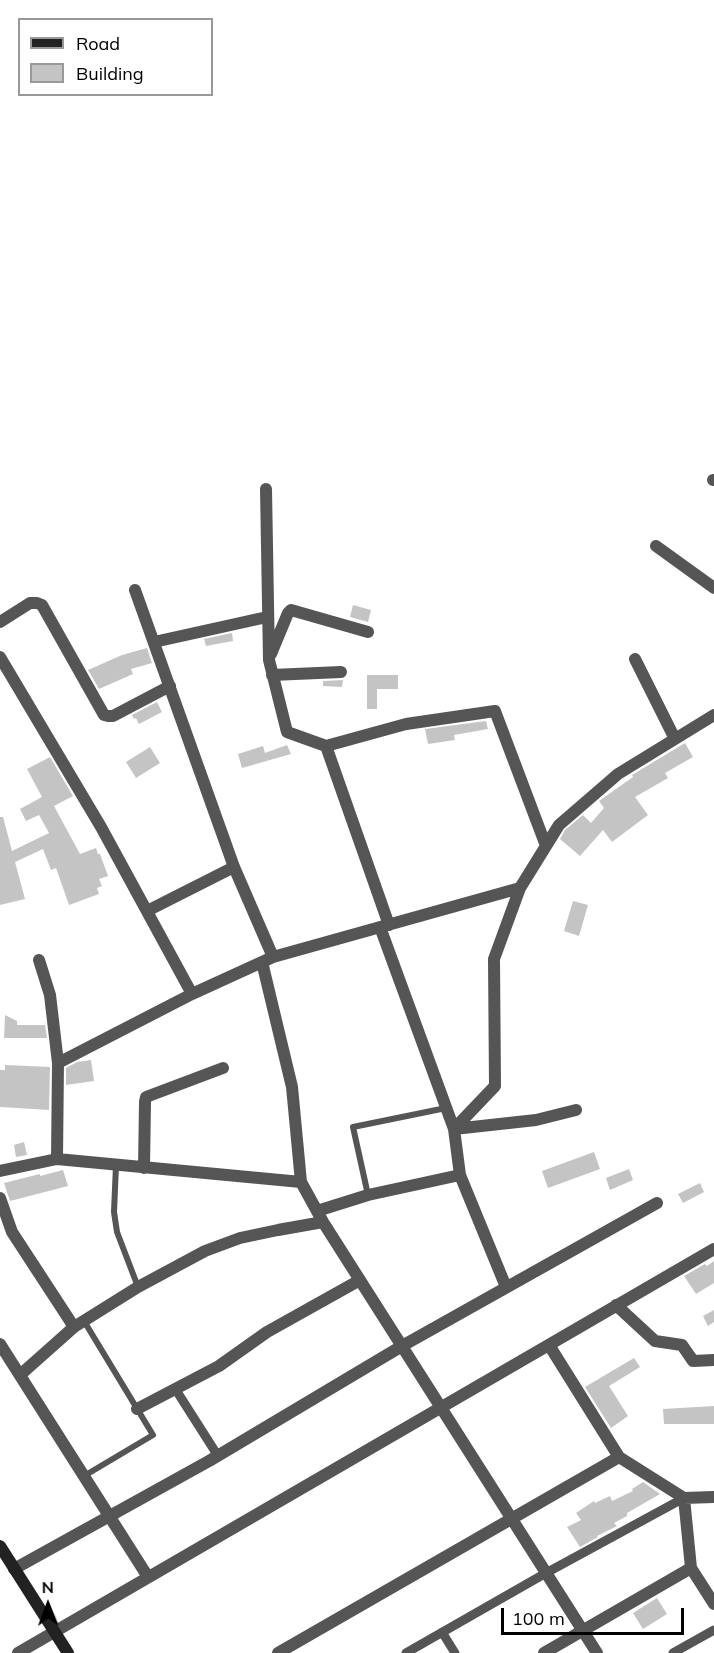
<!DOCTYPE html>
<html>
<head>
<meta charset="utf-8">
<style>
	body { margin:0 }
	#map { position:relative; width:714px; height:1653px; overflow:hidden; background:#fff; font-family:Mulish,sans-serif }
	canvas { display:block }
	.legend { position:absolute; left:18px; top:18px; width:195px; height:78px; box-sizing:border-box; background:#fff; border:2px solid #999; margin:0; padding:8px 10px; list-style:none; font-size:18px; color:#000 }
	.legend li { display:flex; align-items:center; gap:12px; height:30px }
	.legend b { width:30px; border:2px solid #999 }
	.north { position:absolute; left:18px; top:1575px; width:60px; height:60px; -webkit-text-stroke:4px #fff; paint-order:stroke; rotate:359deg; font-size:16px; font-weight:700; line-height:24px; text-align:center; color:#000 }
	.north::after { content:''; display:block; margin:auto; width:21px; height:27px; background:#000; clip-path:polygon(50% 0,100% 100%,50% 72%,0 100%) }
	.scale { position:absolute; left:501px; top:1608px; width:183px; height:27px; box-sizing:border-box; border:3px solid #000; border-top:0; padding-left:8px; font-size:18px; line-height:21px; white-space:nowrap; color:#000; -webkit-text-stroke:4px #fff; paint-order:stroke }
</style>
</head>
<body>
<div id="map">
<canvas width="714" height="1653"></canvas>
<ul class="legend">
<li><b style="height:8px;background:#222"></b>Road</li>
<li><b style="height:16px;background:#c4c4c4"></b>Building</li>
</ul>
<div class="north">N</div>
<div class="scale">100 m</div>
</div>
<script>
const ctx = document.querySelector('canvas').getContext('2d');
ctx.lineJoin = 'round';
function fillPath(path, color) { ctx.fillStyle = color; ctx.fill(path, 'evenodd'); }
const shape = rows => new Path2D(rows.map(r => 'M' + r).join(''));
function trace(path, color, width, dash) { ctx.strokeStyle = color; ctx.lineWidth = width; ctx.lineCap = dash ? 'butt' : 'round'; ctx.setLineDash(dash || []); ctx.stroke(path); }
fillPath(shape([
	[353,605,371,610,368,622,350,617],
	[232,633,233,641,206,646,204,639],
	[147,648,152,663,131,669,133,674,99,689,88,670,122,655],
	[367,675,398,675,398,689,377,689,377,709,367,709],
	[343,680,342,687,323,686,323,681],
	[157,702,162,712,139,724,136,718,134,719,132,715],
	[486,721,488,729,454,735,455,740,428,744,425,729],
	[685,743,693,757,665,773,668,778,635,797,648,815,612,842,603,830,580,856,560,839,565,830,583,815,591,823,604,808,599,801,633,777,632,775],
	[287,745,291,754,242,768,238,754,263,746,265,753],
	[150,747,160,763,136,778,126,762],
	[50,757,73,796,54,806,80,854,96,848,98,854,100,854,108,876,99,879,102,886,97,888,99,894,69,905,56,868,51,870,43,849,15,862,25,899,0,905,0,817,3,817,12,851,49,833,39,815,26,821,20,809,42,797,27,769],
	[573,901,588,905,579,936,564,931],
	[5,1015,17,1021,17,1025,45,1025,47,1038,4,1038],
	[91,1060,94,1081,66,1085,66,1068,77,1062],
	[5,1065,50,1067,49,1110,0,1107,0,1070,5,1070],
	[24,1142,27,1155,16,1157,14,1145],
	[594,1152,600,1169,548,1188,542,1171],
	[629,1169,633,1180,610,1190,606,1178],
	[63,1170,68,1186,10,1201,4,1183,40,1174,40,1176],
	[700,1183,704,1192,683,1203,678,1194],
	[714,1261,714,1283,696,1294,684,1276,705,1264,707,1266],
	[714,1310,714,1322,708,1326,703,1316],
	[634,1358,640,1367,609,1386,628,1416,611,1428,585,1387],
	[714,1406,714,1424,664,1424,663,1409],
	[643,1482,660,1494,627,1513,627,1516,614,1523,617,1526,597,1536,598,1537,580,1547,567,1527,581,1520,576,1513,594,1501,595,1503,610,1496,612,1501,633,1491,632,1489],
	[657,1598,667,1614,643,1629,633,1613]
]), '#c4c4c4');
trace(shape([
	[116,1165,114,1212,117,1232,138,1287],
	[368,1195,353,1127,446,1108],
	[84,1321,153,1435,84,1476]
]), '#555', 6);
trace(shape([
	[176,1390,218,1456],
	[442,1632,455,1653],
	[406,1653,546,1573,684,1498],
	[673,1653,714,1630]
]), '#555', 9);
trace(shape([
	[713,480,714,480],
	[266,489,269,660,287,732,326,746,389,925],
	[656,546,714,588],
	[135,590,234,867,273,957],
	[0,622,30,603,37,603,42,605,104,715,108,716,113,716,170,686],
	[154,642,267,617],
	[271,654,288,613,291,610,368,632],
	[0,657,101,827,192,994],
	[635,659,675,739],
	[272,675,341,672],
	[326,746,406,724,495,711,546,846],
	[147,911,234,867],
	[380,927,454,1129,536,1120,576,1110],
	[39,960,50,995,58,1063,57,1159],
	[262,962,292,1087,301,1182,323,1222,597,1653],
	[58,1063,192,994,273,957,520,888],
	[144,1168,145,1102,146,1097,223,1068],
	[0,1171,57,1159,301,1182],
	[0,1198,12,1232,74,1327],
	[317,1211,368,1195,460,1175],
	[506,1287,460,1175,454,1129,495,1086,494,959,520,888,559,825,618,774,714,715],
	[616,1305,655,1341,682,1345,693,1361,714,1360],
	[0,1344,148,1577],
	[549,1345,619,1457,684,1498,691,1568,714,1604],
	[20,1375,74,1327,138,1287,205,1251,240,1238,278,1230,323,1222],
	[137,1409,219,1366,267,1332,360,1280],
	[684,1498,714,1497],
	[14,1569,209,1461,402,1346,657,1203],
	[18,1653,714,1249],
	[278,1653,619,1457],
	[544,1653,691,1568]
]), '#555', 12);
trace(shape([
	[0,1546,68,1653]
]), '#222', 12);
</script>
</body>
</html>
